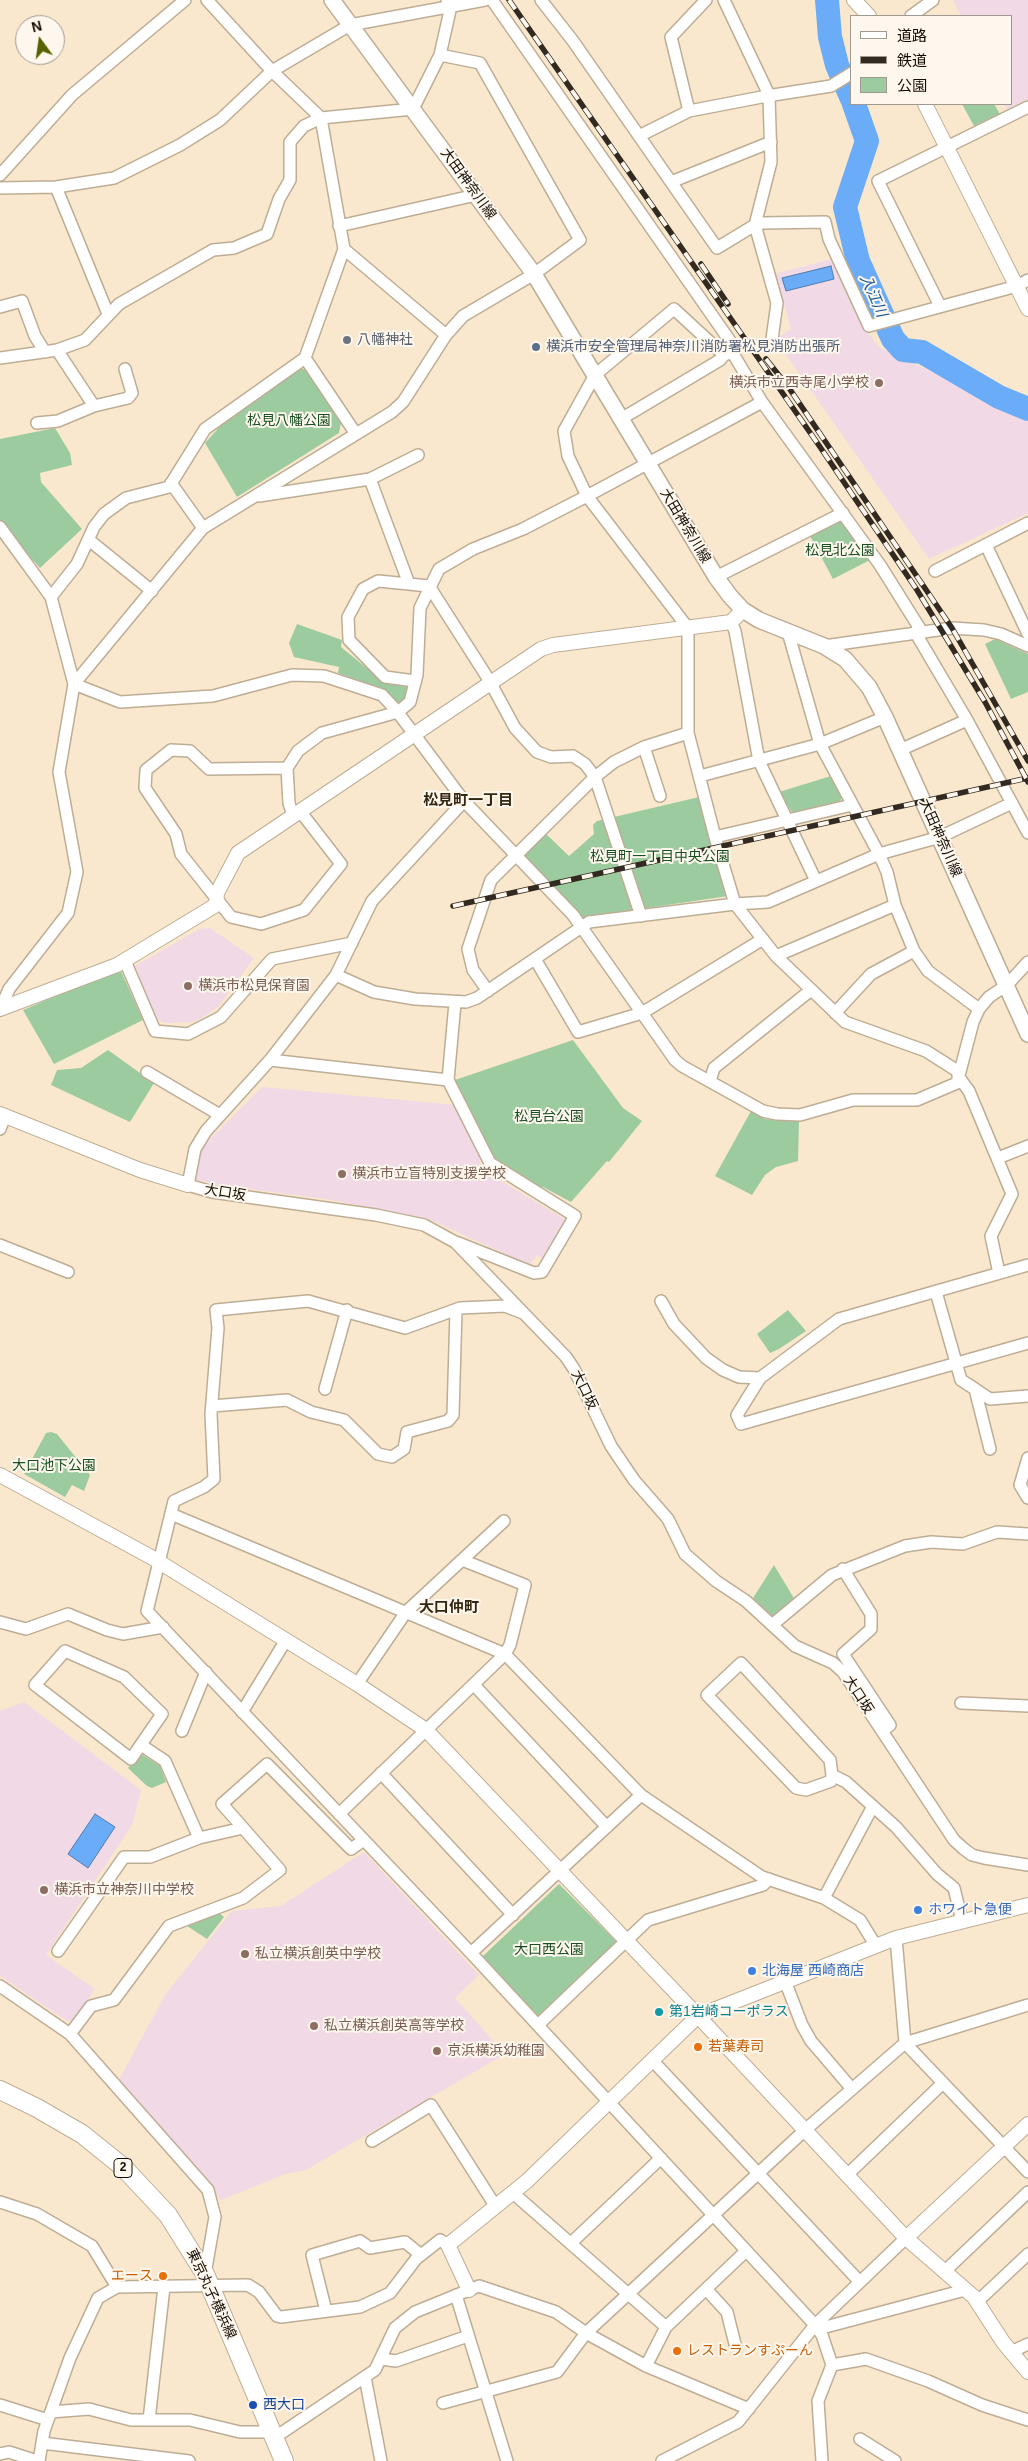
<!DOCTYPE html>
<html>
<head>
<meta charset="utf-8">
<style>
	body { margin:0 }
	#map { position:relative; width:1028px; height:2461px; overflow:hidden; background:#fae8ce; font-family:Arial,"Noto Sans JP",sans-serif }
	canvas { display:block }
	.legend { position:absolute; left:850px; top:15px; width:162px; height:90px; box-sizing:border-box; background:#fef7ed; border:1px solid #a09990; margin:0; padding:6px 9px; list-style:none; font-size:15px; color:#120c05 }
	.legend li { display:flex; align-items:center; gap:10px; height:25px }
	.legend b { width:25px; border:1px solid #a09990 }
	.north { position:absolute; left:15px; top:15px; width:50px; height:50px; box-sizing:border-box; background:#fef7ed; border:1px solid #a09990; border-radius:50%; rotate:346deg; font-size:14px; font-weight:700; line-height:20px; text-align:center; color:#120c05 }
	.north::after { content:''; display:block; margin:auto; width:18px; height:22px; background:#566100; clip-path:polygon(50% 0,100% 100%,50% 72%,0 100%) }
</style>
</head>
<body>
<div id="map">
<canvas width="1028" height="2461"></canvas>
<ul class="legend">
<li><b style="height:6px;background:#fff"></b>道路</li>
<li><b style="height:6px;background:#322a20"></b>鉄道</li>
<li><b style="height:14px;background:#9dcba0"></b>公園</li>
</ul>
<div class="north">N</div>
</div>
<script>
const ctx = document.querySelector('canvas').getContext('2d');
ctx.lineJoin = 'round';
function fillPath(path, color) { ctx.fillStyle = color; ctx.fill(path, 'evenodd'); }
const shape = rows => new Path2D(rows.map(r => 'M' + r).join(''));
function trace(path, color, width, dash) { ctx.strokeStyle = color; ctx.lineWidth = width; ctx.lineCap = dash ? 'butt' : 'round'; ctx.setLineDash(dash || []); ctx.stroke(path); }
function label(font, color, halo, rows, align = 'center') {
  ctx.font = font + ' Arial,"Noto Sans JP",sans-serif'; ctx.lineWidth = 4; ctx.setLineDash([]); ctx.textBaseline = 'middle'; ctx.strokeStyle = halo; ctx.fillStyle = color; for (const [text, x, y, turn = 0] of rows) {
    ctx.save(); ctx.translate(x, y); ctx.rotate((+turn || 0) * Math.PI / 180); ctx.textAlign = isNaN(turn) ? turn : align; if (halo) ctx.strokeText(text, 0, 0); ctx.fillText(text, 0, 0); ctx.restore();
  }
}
fillPath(shape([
	[953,0,1028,0,1028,100,1008,110,1004,104,1012,104,1012,16,961,16],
	[835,258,864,327,879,347,1028,418,1028,513,929,559,775,339,791,329,775,274],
	[210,928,254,958,219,1006,202,1018,192,1022,164,1023,156,1018,135,966,199,929],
	[262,1087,456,1105,479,1155,481,1169,568,1221,543,1259,537,1255,529,1265,429,1219,326,1199,218,1185,194,1179,201,1148],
	[24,1702,141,1790,132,1825,46,1955,95,1989,73,2021,67,2021,0,1976,0,1711],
	[364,1852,479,1975,455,1998,505,2054,306,2170,285,2174,221,2200,119,2080,165,1995,232,1911,281,1906]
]), '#f1d9e5');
fillPath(shape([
	[962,104,994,104,1000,114,974,126],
	[299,368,307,370,341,423,339,433,237,497,205,443,224,422],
	[55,428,70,453,72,465,40,473,41,482,82,529,40,568,0,523,0,439],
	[840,520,870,560,833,579,810,536],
	[297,624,342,640,341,647,380,679,406,683,410,688,407,699,402,703,396,702,385,690,338,673,339,667,294,657,289,643],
	[995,639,1028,654,1028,692,1011,699,985,644],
	[831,776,842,797,839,803,793,814,779,792],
	[699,797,728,896,580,918,523,855,545,833,569,856,594,834,593,825,597,821],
	[120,969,143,1020,54,1064,23,1010],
	[573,1040,623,1108,642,1121,609,1162,607,1161,571,1202,543,1187,539,1188,492,1159,455,1080],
	[108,1050,154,1083,130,1122,51,1085,57,1070,81,1068],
	[751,1111,765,1119,799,1121,798,1161,776,1167,765,1175,752,1195,715,1176],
	[788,1310,806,1331,779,1349,770,1353,757,1334],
	[51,1432,57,1434,90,1475,84,1491,72,1485,65,1497,24,1474,46,1433],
	[774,1565,795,1600,778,1615,772,1616,753,1598],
	[143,1755,160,1766,166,1782,152,1788,147,1786,128,1768,138,1756],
	[559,1884,617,1942,537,2017,482,1957],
	[218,1912,224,1917,207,1939,184,1924]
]), '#9dcba0');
const water = shape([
	[831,266,834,279,786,291,782,278,831,266],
	[95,1814,115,1827,88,1868,68,1854,95,1814]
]);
fillPath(water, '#6aacf7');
trace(water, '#507cae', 1);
trace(shape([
	[827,0,830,37,837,65,852,99],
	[854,104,867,141,845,207,858,261,893,339,903,350,922,352,999,397,1028,409]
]), '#6aacf7', 24);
const minor = shape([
	[207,0,272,71,321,118,344,249,305,358,205,429,169,487,126,498,104,514,94,527,77,564,51,597,74,684,120,702,213,696,292,675,324,676,382,695,396,710,464,801,573,915,675,1060,682,1066,763,1111,777,1114,800,1115,853,1100,917,1100,957,1083,973,1022,979,1009,989,997,1007,985,1028,962],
	[492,0,730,341,732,352,762,402,880,565,922,632],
	[541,0,573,41,671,182],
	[706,0,671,37,689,111,767,96,831,86,852,73],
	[724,0,769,95,771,162,755,225,777,303,772,339,775,345],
	[911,16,933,0],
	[639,136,689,111],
	[771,142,671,182,717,248,755,225,763,223,825,222,829,239,869,326,1017,286,1028,280],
	[0,175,72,95,185,0],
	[56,187,108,314],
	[0,188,56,187,114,178,180,145,220,120,272,71,350,25,485,0],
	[339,226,476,195],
	[344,249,446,335],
	[940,306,878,181,1028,107],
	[0,307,22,301,35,336,45,352],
	[57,350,94,406],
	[732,352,724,355,674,309,595,375,564,431,568,456,587,496,688,628,688,733,715,837,735,904,776,956,845,1022,926,1051,959,1072],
	[0,358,57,350,85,340,119,304,213,250,234,248,267,234,279,199,290,180,290,142,304,126,321,118,413,109,440,55,451,6,447,0],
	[305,358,356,434],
	[621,419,720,360,724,355],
	[37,423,58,421,94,406,128,398,132,393,125,369],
	[370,479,409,584],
	[171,483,203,528],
	[259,496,370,479,418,455],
	[0,527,51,597],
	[89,540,152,591],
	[986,545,1028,634],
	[935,571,1028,523],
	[716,577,843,513],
	[731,622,735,631,759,761,816,881],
	[788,632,820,744,879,854,887,872,895,905,914,951,928,971,979,1009],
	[915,632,967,720,1028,833],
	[824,646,952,628,984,630,1001,634,1028,646],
	[415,681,385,677,349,640,348,617,363,589,378,581,429,586,489,680,515,728,537,752,551,757,573,756,585,764,595,777,641,916],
	[644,747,660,796],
	[900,750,967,720],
	[287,768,209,769,190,751,171,750,146,770,145,788,176,834,181,854,231,917,261,924,304,910,341,864,300,811],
	[700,776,820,744,885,717],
	[464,801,372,901,336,975,270,1060,206,1131,195,1149,188,1185,212,1192,376,1215,424,1225,455,1242,566,1357,574,1369,611,1446,634,1480,668,1519,685,1554,716,1581,746,1601,795,1646,833,1663,843,1672,954,1840,964,1849,972,1855,984,1858,1028,1865],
	[293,816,289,803,287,768,298,751,322,733,398,712,410,702,417,675,420,608,439,569,473,549,523,529,587,496,762,402],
	[715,837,852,805],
	[776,956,895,905],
	[535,959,578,1032,642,1013,763,939],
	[125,961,155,1031,188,1034,221,1017,272,959,352,943],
	[336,975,374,992,415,999,466,1002,477,998,589,922,735,904,768,902,879,854,940,837,1012,803],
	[488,991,473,970,468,949,491,880,595,777,614,762,644,747,688,733],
	[0,1010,9,989,68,913,77,872,59,772,74,684,203,528,392,412,403,402,446,335,463,316,534,274,580,240,480,63,440,55],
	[835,1013,871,974,914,951],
	[270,1060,448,1080,490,1163,575,1216,542,1272,534,1273,456,1242],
	[147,1072,220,1115],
	[958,1076,969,1091,1012,1194,991,1236,999,1273],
	[448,1080,455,1003],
	[710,1081,714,1068,811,990],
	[0,1129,5,1116],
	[998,1158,1028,1146],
	[0,1245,68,1272],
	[1028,1265,839,1319,760,1378,737,1415,741,1424,1028,1343],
	[936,1292,961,1380,975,1389,990,1449],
	[661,1301,674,1324,706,1358,723,1370,739,1377,760,1378],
	[523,1313,505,1306,460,1308,405,1328,308,1301,216,1310,218,1328,211,1414,214,1479,204,1487,174,1501,147,1611,471,1953,815,2325,822,2335,832,2365],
	[325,1389,347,1310],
	[975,1389,990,1399,1028,1396],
	[212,1406,287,1400,311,1412,344,1420,378,1454,392,1457,404,1449,407,1432,448,1421,453,1415,456,1310],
	[1028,1458,1020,1485,1028,1498],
	[171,1514,505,1654,641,1795,762,1877,824,1898,860,1920,876,1946],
	[843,1569,871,1614,871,1629,843,1654,890,1725,882,1731],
	[0,1622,26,1629,68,1614,107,1630,123,1634,163,1627],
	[772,1625,832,1575,905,1546,931,1542,963,1544,997,1532,1028,1534],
	[65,1651,124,1677,162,1714,131,1759,35,1685,65,1651],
	[357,1684,406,1612,504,1521],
	[474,1685,607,1827],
	[961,1703,1028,1706],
	[242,1712,286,1640],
	[182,1731,206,1672],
	[141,1745,165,1761,199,1838],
	[381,1773,513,1915],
	[832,1775,831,1781,806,1790,796,1788,707,1695,741,1663,830,1760,832,1775,846,1782,896,1827,937,1874,954,1888,962,1921],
	[339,1814,505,1654,510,1645,525,1585,462,1560],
	[824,1898,873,1806],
	[896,1938,905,2043,1028,2172],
	[58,1951,124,1857,150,1857,199,1838,243,1828],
	[471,1953,641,1795],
	[785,1981,802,2025,811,2041,852,2089],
	[0,1986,70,2034,208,2190,215,2217,205,2274],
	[538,2025,648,1920,763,1885,769,1879],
	[70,2034,91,2006,114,2000,169,1926,243,1898,280,1870,222,1804,267,1764,351,1849,364,1840],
	[652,2060,859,2281],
	[372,2141,431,2105,496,2207],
	[847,2175,943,2083],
	[513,2193,666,2327],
	[0,2202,37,2214,92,2246,117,2287],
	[571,2243,661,2158],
	[944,2272,1028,2192],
	[706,2289,727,2312,735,2344],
	[456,2295,507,2461],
	[977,2302,1028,2254],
	[326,2311,312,2255,360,2241,370,2248,405,2242,421,2255],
	[818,2329,965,2290],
	[1011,2352,1028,2344],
	[381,2359,396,2361,468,2336],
	[646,2366,666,2327,746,2251],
	[365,2377,381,2461],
	[443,2403,557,2372,586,2333,805,2130,905,2043,1028,2005],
	[0,2405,48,2420],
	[51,2412,89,2409,131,2420,190,2420,240,2432,272,2432],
	[149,2420,164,2287],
	[274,2438,375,2370,395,2328,415,2312,479,2286,556,2312,586,2333,646,2366,749,2409],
	[860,2439,895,2461],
	[42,2443,189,2461],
	[0,2454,9,2452,37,2461],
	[39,2461,44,2431,70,2358,98,2298,117,2287,248,2285,259,2292,277,2316,281,2317,360,2307,390,2293,416,2259,440,2240,448,2245],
	[662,2461,738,2422,815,2325,906,2238],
	[822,2461,818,2401,832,2365,866,2359,928,2381,982,2405,1028,2420]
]);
const tertiary = shape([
	[854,0,869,16],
	[925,104,1028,309],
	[0,1009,117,965,216,905,217,893,238,853,541,649,553,645,731,622,743,610],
	[0,1114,140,1170,188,1185],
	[0,1475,151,1557,357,1684,426,1730,698,2016,906,2238,974,2297,1003,2342,1028,2372],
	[906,2238,1028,2124],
	[469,2290,448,2245,527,2181,698,2016,896,1938,1028,1905]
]);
const secondary = shape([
	[332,0,534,274,716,577,730,596,743,610,759,620,824,646,845,659,869,687,885,717,1028,1034]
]);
const primary = shape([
	[0,2090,37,2108,82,2134,123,2167,168,2215,205,2274,284,2461]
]);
trace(minor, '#bead95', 14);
trace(tertiary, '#bead95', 16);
trace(secondary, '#bead95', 18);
trace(primary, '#bead95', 20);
trace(minor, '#fff', 11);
trace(tertiary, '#fff', 14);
trace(secondary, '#fff', 15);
trace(primary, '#fff', 18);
const rail = shape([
	[509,0,818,444,917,590,985,702,1028,782],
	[701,264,728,304],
	[766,359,789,388,952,628,1028,761],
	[453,906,1028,778]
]);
trace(rail, '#322a20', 5.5);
trace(rail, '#fef7ed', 4, [11]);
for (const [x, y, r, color] of [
	[347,340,5,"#6b7280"],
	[536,347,5,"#5c6f8a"],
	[879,383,5,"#8d6e63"],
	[188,986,5,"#8d6e63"],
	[342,1174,5,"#8d6e63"],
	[44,1890,5,"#8d6e63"],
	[918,1910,5,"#3f7fe0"],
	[245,1954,5,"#8d6e63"],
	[752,1971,5,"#3f7fe0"],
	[659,2012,5,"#0f9aa8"],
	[314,2026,5,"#8d6e63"],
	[698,2047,5,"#e8710a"],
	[437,2051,5,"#8d6e63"],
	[163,2276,5,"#e8710a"],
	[677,2351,5,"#e8710a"],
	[253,2405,5,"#1a4fb4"]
]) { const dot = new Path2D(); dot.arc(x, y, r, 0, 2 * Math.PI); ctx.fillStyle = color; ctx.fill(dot); trace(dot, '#fef7ed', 2); }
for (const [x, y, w] of [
	[123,2168,18]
]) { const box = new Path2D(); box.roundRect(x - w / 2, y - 9.5, w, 19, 4); ctx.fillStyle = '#fef7ed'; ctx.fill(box); trace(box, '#120c05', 1); }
label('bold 12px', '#120c05', null, [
	["2",123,2168]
]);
label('14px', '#120c05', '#fef7ed', [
	["大田神奈川線",468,184,54],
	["大田神奈川線",685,526,59],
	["大田神奈川線",940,838,66],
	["大口坂",225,1193,9],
	["大口坂",584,1390,64],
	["大口坂",858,1695,57],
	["東京丸子横浜線",211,2294,65]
]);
label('14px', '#5b616d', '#fef7ed', [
	["八幡神社",357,340]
], 'left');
label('14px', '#4e5e75', '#fef7ed', [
	["横浜市安全管理局神奈川消防署松見消防出張所",546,347]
], 'left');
label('14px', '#785e54', '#fef7ed', [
	["横浜市立西寺尾小学校",869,383,"right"],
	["横浜市松見保育園",198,986],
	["横浜市立盲特別支援学校",352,1174],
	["横浜市立神奈川中学校",54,1890],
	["私立横浜創英中学校",255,1954],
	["私立横浜創英高等学校",324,2026],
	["京浜横浜幼稚園",447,2051]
], 'left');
label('14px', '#184f21', '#fef7ed', [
	["松見八幡公園",289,421],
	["松見北公園",840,551],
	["松見町一丁目中央公園",660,857],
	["松見台公園",549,1117],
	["大口池下公園",54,1466],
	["大口西公園",549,1950]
]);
label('14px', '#366cbe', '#fef7ed', [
	["ホワイト急便",928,1910],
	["北海屋 西崎商店",762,1971]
], 'left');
label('14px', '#0d838f', '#fef7ed', [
	["第1岩崎コーポラス",669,2012]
], 'left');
label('14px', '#c56008', '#fef7ed', [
	["若葉寿司",708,2047],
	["エース",153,2276,"right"],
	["レストランすぷーん",687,2351]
], 'left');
label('14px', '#164399', '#fef7ed', [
	["西大口",263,2405]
], 'left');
label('italic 15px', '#14589b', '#fef7ed', [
	["入江川",873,296,66]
]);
label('bold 15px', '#352712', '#fef7ed', [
	["松見町一丁目",468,801],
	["大口仲町",449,1608]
]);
</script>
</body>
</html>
